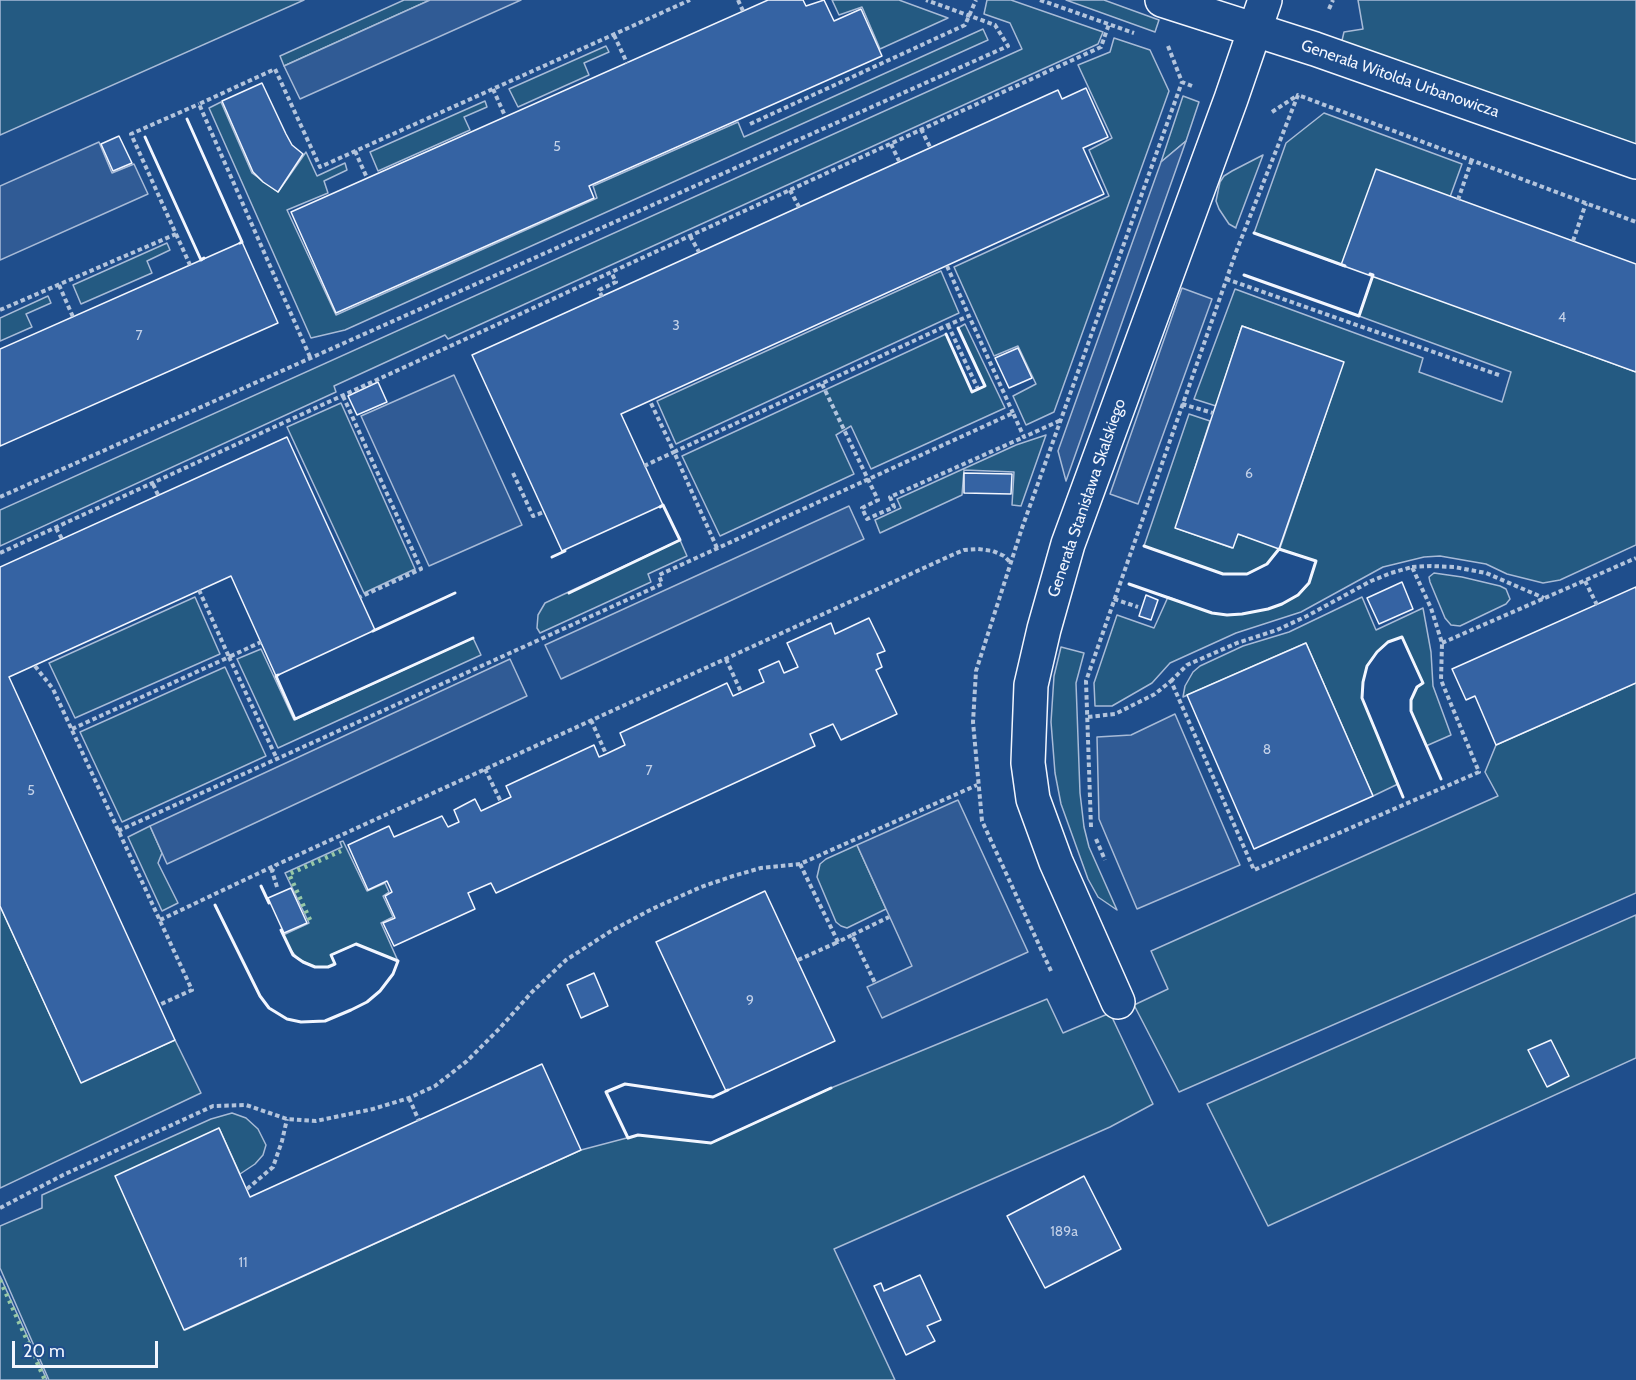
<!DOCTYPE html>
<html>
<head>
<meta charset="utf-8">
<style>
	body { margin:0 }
	#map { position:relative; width:1636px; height:1380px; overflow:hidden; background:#1f4e8c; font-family:Cabin,sans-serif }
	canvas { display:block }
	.scale { position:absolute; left:12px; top:1341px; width:146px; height:27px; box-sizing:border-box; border:3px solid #f2f6ff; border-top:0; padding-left:8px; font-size:18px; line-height:21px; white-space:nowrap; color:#f2f6ff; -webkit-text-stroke:4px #1f4e8c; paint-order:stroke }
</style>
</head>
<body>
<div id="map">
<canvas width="1636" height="1380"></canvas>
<div class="scale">20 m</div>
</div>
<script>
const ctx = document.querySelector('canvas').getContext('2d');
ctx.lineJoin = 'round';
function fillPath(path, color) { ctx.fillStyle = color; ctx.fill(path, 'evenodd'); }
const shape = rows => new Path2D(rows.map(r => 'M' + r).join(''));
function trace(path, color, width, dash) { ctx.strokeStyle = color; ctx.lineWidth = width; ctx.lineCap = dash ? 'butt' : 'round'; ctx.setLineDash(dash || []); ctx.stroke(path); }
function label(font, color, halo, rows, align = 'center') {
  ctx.font = font + ' Cabin,sans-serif'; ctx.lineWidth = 4.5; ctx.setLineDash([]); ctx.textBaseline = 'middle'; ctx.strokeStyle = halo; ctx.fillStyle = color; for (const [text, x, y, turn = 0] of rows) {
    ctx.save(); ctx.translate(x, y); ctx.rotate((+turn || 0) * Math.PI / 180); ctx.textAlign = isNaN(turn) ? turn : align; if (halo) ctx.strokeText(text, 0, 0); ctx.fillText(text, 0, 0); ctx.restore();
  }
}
const green = shape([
	[0,0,304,0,0,135,0,0],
	[404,0,430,0,284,66,280,56,404,0],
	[832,0,899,0,948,18,880,49,862,7,839,15,832,0],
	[987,0,1011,0,1103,32,1098,44,448,339,445,335,334,386,336,392,0,546,0,510,1022,49,1010,23,984,14,987,0],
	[1066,0,1104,0,1159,20,1155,32,1066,0],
	[1358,0,1636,0,1636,150,1340,49,1344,32,1363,29,1358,0],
	[983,29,988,40,345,330,311,338,209,108,221,102,252,173,278,192,306,152,317,176,345,163,347,170,324,181,328,193,287,210,336,315,597,198,593,186,738,122,744,137,983,29],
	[1114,38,1150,50,1169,91,1054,412,1026,425,1013,396,1036,384,1018,346,994,356,954,267,1109,196,1089,150,1112,138,1078,65,1110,52,1114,38],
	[606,46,609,52,584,63,589,75,518,107,509,89,606,46],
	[1183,96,1199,102,1186,141,1161,162,1183,96],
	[485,101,487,107,464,117,470,130,378,171,370,152,485,101],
	[1324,113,1462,164,1450,197,1341,265,1254,233,1286,143,1324,113],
	[1263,155,1236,227,1236,228,1229,224,1219,209,1216,201,1220,182,1224,176,1232,171,1263,155],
	[167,243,170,250,147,261,152,273,81,304,73,285,167,243],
	[941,271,959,313,676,444,657,401,941,271],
	[1373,275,1636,372,1636,545,1560,580,1543,583,1507,574,1486,564,1440,556,1424,557,1383,567,1301,612,1236,633,1170,663,1152,683,1112,706,1095,706,1094,683,1117,615,1154,628,1168,597,1212,613,1227,615,1242,614,1268,609,1282,604,1298,595,1309,583,1316,561,1280,549,1267,564,1247,574,1223,574,1144,546,1189,414,1210,421,1176,528,1232,548,1238,534,1280,548,1343,363,1242,326,1216,406,1194,399,1235,289,1423,358,1419,372,1502,402,1511,372,1359,316,1373,275],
	[48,296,51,303,26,314,32,327,0,341,0,318,48,296],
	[965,324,1005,408,871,469,851,426,836,435,854,474,720,536,682,456,946,334,972,391,985,386,958,328,965,324],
	[341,403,415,569,364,593,287,427,341,403],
	[1046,435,1021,506,1012,505,1014,472,964,470,962,495,880,533,875,520,901,508,897,499,1016,445,1046,435],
	[680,540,687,556,648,574,651,582,540,633,537,628,538,615,545,603,680,540],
	[1434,573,1462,577,1500,586,1506,589,1510,599,1506,604,1460,626,1451,625,1445,618,1430,582,1429,577,1434,573],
	[195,597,220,654,75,718,49,663,195,597],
	[1362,597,1376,630,1423,608,1431,652,1433,686,1451,735,1426,746,1411,711,1411,700,1417,687,1423,683,1402,637,1388,642,1377,652,1367,666,1363,682,1362,698,1398,784,1373,796,1306,643,1183,697,1185,686,1193,672,1200,666,1243,646,1289,632,1362,597],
	[473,638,481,655,278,748,237,659,261,649,294,720,473,638],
	[1061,647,1084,653,1076,683,1080,793,1084,827,1089,847,1117,910,1098,897,1088,879,1061,804,1055,773,1051,722,1054,676,1061,647],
	[225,667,266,756,122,822,80,732,225,667],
	[1636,683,1636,893,1179,1092,1134,1005,1168,989,1151,951,1498,796,1485,772,1496,745,1636,683],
	[150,826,162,853,158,863,178,903,162,911,128,837,150,826],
	[343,841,367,891,385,883,389,892,383,896,393,917,381,923,398,961,356,944,331,955,335,964,328,967,315,967,298,959,290,949,283,935,309,923,285,873,342,847,340,842,343,841],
	[857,845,886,909,847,928,841,926,836,922,817,877,820,864,826,859,857,845],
	[0,906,81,1082,175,1040,201,1093,0,1188,0,906],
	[1636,915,1636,1058,1268,1226,1207,1104,1636,915],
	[1047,999,1063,1033,1110,1013,1153,1104,1110,1127,834,1249,895,1380,49,1380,0,1268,0,1226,42,1208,42,1195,211,1119,232,1113,246,1118,258,1129,266,1145,263,1155,255,1164,240,1174,219,1128,185,1330,581,1150,638,1135,711,1143,831,1088,1047,999],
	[0,1276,47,1380,0,1380,0,1276]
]);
fillPath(green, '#245a82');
trace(green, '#a8bbd7', 1.5);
const parking = shape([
	[430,0,521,0,300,99,284,66,430,0],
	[1186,141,1066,481,1058,451,1161,162,1186,141],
	[99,142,112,173,134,164,148,194,0,260,0,186,99,142],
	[1182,288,1212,299,1138,504,1110,494,1182,288],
	[454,375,522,525,429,566,361,416,454,375],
	[849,506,864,539,561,679,545,645,849,506],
	[510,659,527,696,167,864,150,826,510,659],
	[1175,714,1240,865,1137,909,1099,819,1097,737,1131,735,1175,714],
	[958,800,1028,952,882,1018,867,987,912,966,857,845,958,800]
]);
fillPath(parking, '#305b95');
trace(parking, '#a8bbd7', 1.5);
const building = shape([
	[768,0,803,0,806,6,824,0,834,21,861,9,882,56,589,186,594,198,336,313,291,212,768,0],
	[262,83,286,134,292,145,303,154,278,192,263,182,253,172,222,101,262,83],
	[1086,88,1108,137,1083,148,1104,194,621,414,663,505,562,551,472,355,1058,90,1062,99,1086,88],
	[119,136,132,163,113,171,101,144,119,136],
	[1376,169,1636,264,1636,372,1341,265,1376,169],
	[242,242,278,323,0,446,0,349,242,242],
	[1242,326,1344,362,1279,549,1238,534,1233,548,1175,528,1242,326],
	[1018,348,1032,378,1009,388,995,358,1018,348],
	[378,382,387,402,357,415,348,396,378,382],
	[287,437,375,630,276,676,231,576,9,677,175,1040,81,1083,0,906,0,567,287,437],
	[964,473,1012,474,1011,494,964,493,964,473],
	[1402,582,1413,609,1379,624,1367,598,1402,582],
	[1636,587,1636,683,1496,745,1475,696,1466,700,1452,669,1636,587],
	[1146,595,1158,600,1151,620,1139,616,1146,595],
	[869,618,885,651,877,654,882,667,876,670,897,714,841,740,833,724,810,734,815,746,496,893,491,883,468,893,475,909,394,946,383,923,395,918,385,896,392,892,387,881,368,890,348,845,389,826,394,837,442,816,448,827,459,822,454,810,475,799,481,811,511,797,506,786,594,745,599,757,606,754,625,745,620,733,727,683,733,696,764,682,759,670,779,661,784,673,798,667,787,643,831,623,835,634,869,618],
	[1306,643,1373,796,1254,849,1187,695,1306,643],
	[291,888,307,923,284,933,268,898,291,888],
	[765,891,835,1041,726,1091,656,942,765,891],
	[594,973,608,1006,581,1018,567,985,594,973],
	[1551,1040,1569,1076,1547,1087,1528,1050,1551,1040],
	[542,1064,581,1150,184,1330,115,1176,219,1128,250,1197,542,1064],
	[1084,1176,1121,1249,1045,1288,1007,1216,1084,1176],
	[920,1275,941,1320,927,1326,935,1341,906,1355,874,1286,881,1283,884,1291,920,1275]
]);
fillPath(building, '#3563a3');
trace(building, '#f2f6ff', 1.5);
const minor = shape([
	[1162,0,1315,49,1636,162],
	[1118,1002,1056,862,1033,799,1028,763,1031,685,1044,629,1068,544,1231,99,1265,0]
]);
trace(minor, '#f2f6ff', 36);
trace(shape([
	[738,0,743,11],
	[1040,0,1134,33],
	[1329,9,1333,0],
	[614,35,627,63],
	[1168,46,1182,82,1192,86],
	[493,89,505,116],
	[1272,112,1298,95],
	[750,124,965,25,976,0],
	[921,129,930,147],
	[891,144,899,161],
	[355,151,367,178],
	[790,190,799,207],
	[1458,200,1472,159],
	[176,234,190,265],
	[690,236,699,252],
	[1573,241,1586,203],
	[947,266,969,316],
	[1226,279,1499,375],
	[59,285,73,317],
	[602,297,599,290,616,282,611,272],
	[0,310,176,234,131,134,199,104],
	[948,325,978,389],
	[310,357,199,104,275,69,320,167,690,0],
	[822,384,878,500,862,508,867,519,894,507,890,497,1024,437],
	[343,396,421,569,360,597],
	[1182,404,1213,413],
	[644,466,674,452,650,401],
	[513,473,533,516,544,512],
	[153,484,158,495],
	[0,497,1008,46,995,25,926,0],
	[56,528,62,539],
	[717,548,674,452,948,325,969,316,1013,413],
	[0,553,1101,47,1109,24],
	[1412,567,1431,566,1454,567,1486,573,1544,598],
	[1585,581,1597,605],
	[199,590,229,657,261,642],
	[1114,599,1138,607],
	[1442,643,1636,558],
	[726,659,741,692],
	[35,666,53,689,192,990,159,1005],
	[1088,717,1115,714,1155,694,1171,681,1254,870,1479,772,1441,680,1442,643,1431,608,1412,567,1391,573,1371,581,1307,616,1277,630,1237,643,1187,665,1171,681],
	[591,720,606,754],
	[72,729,229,657,277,759],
	[485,769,501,802],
	[1091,827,1086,681,1236,252,1298,95,1636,222],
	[118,831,662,584,659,575,1013,413,1024,437,1061,420],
	[1096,839,1105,860],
	[800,864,838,942,852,935,875,983],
	[277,887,272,871,276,865,952,555,964,550,978,549,993,551,1004,556,1011,563],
	[160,920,276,865],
	[852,935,889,917],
	[798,960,838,942],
	[1051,971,982,821,973,722,976,671,1022,528,1182,82],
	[409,1098,419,1121],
	[247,1189,273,1167,282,1141,287,1119],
	[0,1208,63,1175,213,1106,246,1105,287,1119,316,1121,373,1109,409,1098,435,1086,467,1061,499,1029,532,992,566,960,611,931,652,909,701,887,733,876,761,868,800,864,977,785]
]), '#b3c4dc', 4, [4.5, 3]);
trace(minor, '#1f4e8c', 33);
trace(shape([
	[310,920,289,874,341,851],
	[0,1280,45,1380]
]), '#97c8a6', 4.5, [3, 4.5]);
trace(shape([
	[187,119,242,242,240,243],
	[145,137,201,260,204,258],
	[1254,233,1345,266],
	[1244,275,1359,316,1373,275,1370,274],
	[946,334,972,392,985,386,958,328],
	[552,557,565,551],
	[1129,584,1212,613,1227,615,1242,614,1268,609,1282,604,1298,595,1309,583,1316,561,1279,549,1267,564,1247,574,1223,574,1144,546],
	[569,593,680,540,663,505,660,507],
	[373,631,455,593],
	[278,675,276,676,295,719,473,638],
	[1403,797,1362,698,1363,682,1367,666,1377,652,1388,642,1402,637,1423,683,1417,687,1411,700,1411,711,1441,779],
	[261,886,269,903],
	[215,905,260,996,269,1008,287,1019,301,1022,325,1021,351,1010,367,1002,380,991,393,974,398,961,356,944,331,955,335,964,328,967,315,967,303,962,293,955,281,930],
	[728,1090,713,1097,625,1084,606,1092,628,1138,638,1135,711,1143,831,1088]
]), '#f2f6ff', 3);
label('14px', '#c3d1e8', null, [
	["5",557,147],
	["4",1562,318],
	["3",676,326],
	["7",139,336],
	["6",1249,474],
	["8",1267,750],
	["7",649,771],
	["5",31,791],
	["9",750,1001],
	["189a",1064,1232],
	["11",243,1263]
]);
label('16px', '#f2f6ff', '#1f4e8c', [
	["Generała Witolda Urbanowicza",1400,79,19],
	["Generała Stanisława Skalskiego",1087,498,-71]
]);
</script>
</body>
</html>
